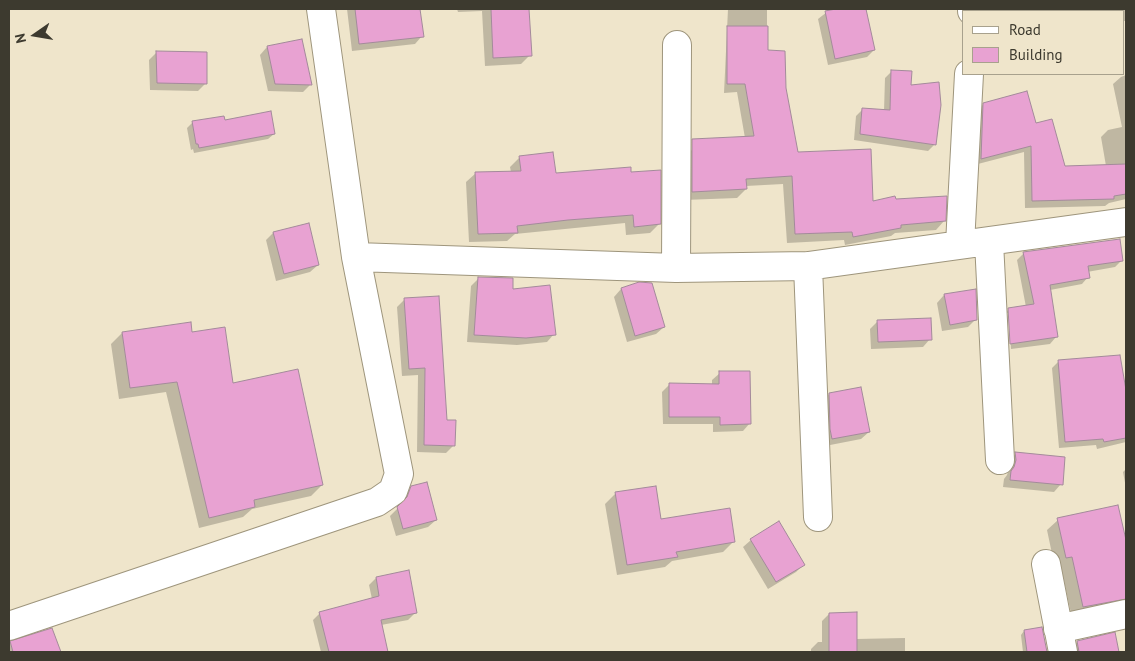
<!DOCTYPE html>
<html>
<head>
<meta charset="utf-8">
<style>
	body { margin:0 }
	#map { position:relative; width:1135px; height:661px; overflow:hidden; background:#efe5cb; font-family:"PT Sans",sans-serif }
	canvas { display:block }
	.frame { position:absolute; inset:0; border:10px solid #3d3a2f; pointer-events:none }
	.legend { position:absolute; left:962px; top:10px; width:162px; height:65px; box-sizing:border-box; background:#efe5cb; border:1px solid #a8a18d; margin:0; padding:6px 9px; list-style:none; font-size:15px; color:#3d3a2f }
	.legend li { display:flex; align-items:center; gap:10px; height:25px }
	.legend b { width:25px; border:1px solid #a8a18d }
	.north { position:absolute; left:10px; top:10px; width:50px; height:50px; -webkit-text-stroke:4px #efe5cb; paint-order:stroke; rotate:257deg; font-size:14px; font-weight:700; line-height:20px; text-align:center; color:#3d3a2f }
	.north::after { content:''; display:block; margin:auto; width:18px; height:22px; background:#3d3a2f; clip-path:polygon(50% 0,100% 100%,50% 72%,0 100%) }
</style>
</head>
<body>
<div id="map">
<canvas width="1135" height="661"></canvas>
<div class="frame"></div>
<ul class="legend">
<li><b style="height:6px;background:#fff"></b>Road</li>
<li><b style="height:14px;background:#e8a2d2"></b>Building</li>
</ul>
<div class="north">N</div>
</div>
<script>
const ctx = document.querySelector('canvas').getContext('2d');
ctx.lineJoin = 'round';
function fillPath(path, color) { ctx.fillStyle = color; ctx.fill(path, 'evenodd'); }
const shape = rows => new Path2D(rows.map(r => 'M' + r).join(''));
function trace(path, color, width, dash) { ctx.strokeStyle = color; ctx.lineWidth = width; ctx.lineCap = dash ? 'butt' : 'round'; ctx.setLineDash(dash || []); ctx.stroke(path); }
fillPath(shape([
	[347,9,419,9,422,36,415,44,352,51],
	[457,9,528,9,530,55,521,64,485,66,482,11,458,12],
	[728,9,767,9,767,52,784,88,796,153,872,202,895,200,944,221,936,230,895,233,891,236,845,245,844,240,787,243,783,184,746,186,746,189,737,198,684,200,684,157,693,149,745,138,737,92,724,93],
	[826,9,865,9,874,50,867,57,828,65,818,19,827,12],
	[985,9,1010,9,1010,11,984,11],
	[1066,9,1126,9,1126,21,1124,21,1124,11,1066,11],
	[301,40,310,85,303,92,268,91,260,55,267,47],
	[157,52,206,83,198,91,150,90,149,60],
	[892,71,910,86,935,144,928,151,854,140,856,116,863,109,884,111,885,78],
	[1126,75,1126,199,1109,203,1105,206,1025,208,1024,152,974,165,976,111,984,104,1035,125,1064,168,1106,166,1101,137,1108,130,1122,127,1113,84,1121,77],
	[224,121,274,134,268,139,194,153,193,149,191,150,187,128,193,122],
	[520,157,555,174,630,174,659,224,650,233,626,235,625,223,515,234,507,241,469,242,466,182,476,173,511,172,510,167],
	[273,233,318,265,310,272,276,281,266,240],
	[1024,253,1122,260,1115,267,1087,272,1088,277,1082,284,1050,290,1056,337,1050,344,1011,349,1009,313,1007,313,1009,349,1003,350,1002,316,1009,309,1026,307,1017,260],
	[479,278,511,290,554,334,547,342,517,345,467,342,471,286],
	[639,284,664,327,656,334,627,342,614,297,621,289],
	[944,295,976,319,968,327,942,331,937,303],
	[404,300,454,445,446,453,417,452,418,375,402,376,397,307],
	[878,321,930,339,923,347,871,349,870,329],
	[190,323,191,333,232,385,322,485,311,496,252,509,243,517,199,528,166,392,119,399,111,344,122,333],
	[1119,356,1126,396,1126,442,1097,449,1096,445,1059,448,1052,368,1059,361],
	[720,373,750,423,743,431,713,432,713,424,663,424,662,392,670,384,712,385,712,380],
	[829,394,869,432,861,439,825,446,822,402],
	[1016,454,1061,484,1054,492,1003,487,1004,479,1007,475,1009,468,1008,461],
	[1126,469,1126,488,1123,472],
	[412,487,436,520,428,527,396,536,390,516,400,506,404,495],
	[616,493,660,520,734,541,723,552,672,561,665,567,617,575,605,504],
	[1117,506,1126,546,1126,612,1072,618,1061,567,1055,568,1047,530,1058,520],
	[751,540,803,565,796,572,768,589,743,547],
	[376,578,415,613,408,620,381,625,387,652,321,652,313,620,320,613,372,599,369,585],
	[829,614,856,639,905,638,905,652,811,652,811,649,818,642,822,642,822,621],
	[1041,629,1046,652,1023,652,1021,635,1024,631],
	[51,630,60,652,9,652,10,642],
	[1114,634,1117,652,1070,652,1070,650,1077,642]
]), '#0003');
const building = shape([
	[355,9,420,9,424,37,359,44,355,9],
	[491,9,529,9,532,56,493,58,491,9],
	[836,9,866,9,875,50,835,59,825,11,836,9],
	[727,26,768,26,768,50,785,51,786,88,798,152,871,149,873,201,895,196,896,199,947,196,946,221,901,225,901,228,853,237,852,232,795,234,792,176,746,179,747,189,692,192,692,139,754,136,745,84,727,84,727,26],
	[302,39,312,85,275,84,267,46,302,39],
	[156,51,207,52,207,84,157,83,156,51],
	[891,70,912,71,911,85,939,82,941,105,936,145,860,134,862,108,890,110,891,70],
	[1027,91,1036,123,1052,119,1065,166,1126,164,1126,194,1114,196,1114,199,1032,201,1031,146,981,159,983,103,1027,91],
	[271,111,275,134,199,148,198,144,196,144,192,121,224,116,225,120,271,111],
	[553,152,556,173,631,167,631,172,661,170,661,224,634,227,633,215,568,220,517,226,518,233,478,234,475,172,521,171,519,156,553,152],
	[309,223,319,265,284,274,273,232,309,223],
	[1120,239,1123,261,1088,266,1090,278,1050,285,1058,337,1010,344,1008,308,1034,304,1023,252,1120,239],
	[478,277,513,278,513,289,550,285,556,335,526,338,474,335,478,277],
	[639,282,652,283,665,327,635,336,621,288,639,282],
	[976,289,977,320,950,325,944,294,976,289],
	[439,296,447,420,456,420,455,446,424,445,425,368,409,369,404,298,439,296],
	[931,318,932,340,878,342,877,320,931,318],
	[191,322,192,332,225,327,233,383,298,369,323,485,254,500,255,507,209,518,177,382,130,388,122,332,191,322],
	[1120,355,1126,390,1126,438,1104,442,1103,439,1065,442,1058,360,1120,355],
	[719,371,750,371,751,424,720,425,720,417,669,417,669,383,719,384,719,371],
	[861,387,870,432,832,439,830,429,829,393,861,387],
	[1015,452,1065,457,1063,485,1010,480,1011,471,1014,467,1016,460,1015,452],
	[427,482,437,520,403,529,397,507,407,497,411,486,427,482],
	[656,486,661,519,730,508,735,542,676,552,678,557,627,565,615,492,656,486],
	[1118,505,1126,540,1126,599,1083,607,1072,557,1066,558,1057,518,1118,505],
	[779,521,805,565,776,582,750,539,779,521],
	[409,570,417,613,381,620,388,652,329,652,319,612,379,596,376,577,409,570],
	[857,612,857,652,829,652,829,613,857,612],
	[1042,627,1047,652,1027,652,1024,630,1042,627],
	[52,628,61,652,13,652,10,641,52,628],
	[1115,632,1119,652,1079,652,1077,641,1115,632]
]);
fillPath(building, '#e8a2d2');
trace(building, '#a38a9a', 1);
const minor = shape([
	[972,11,972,9],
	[989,242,1000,460],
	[960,244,969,74],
	[356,257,676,268,808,266,1126,222],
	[808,266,818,517],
	[676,268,677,45],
	[1046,564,1063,652],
	[9,626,377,502,393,491,399,474,356,257,321,9],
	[1058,629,1126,614]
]);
trace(minor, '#9e957c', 30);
trace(minor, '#fff', 28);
</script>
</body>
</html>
